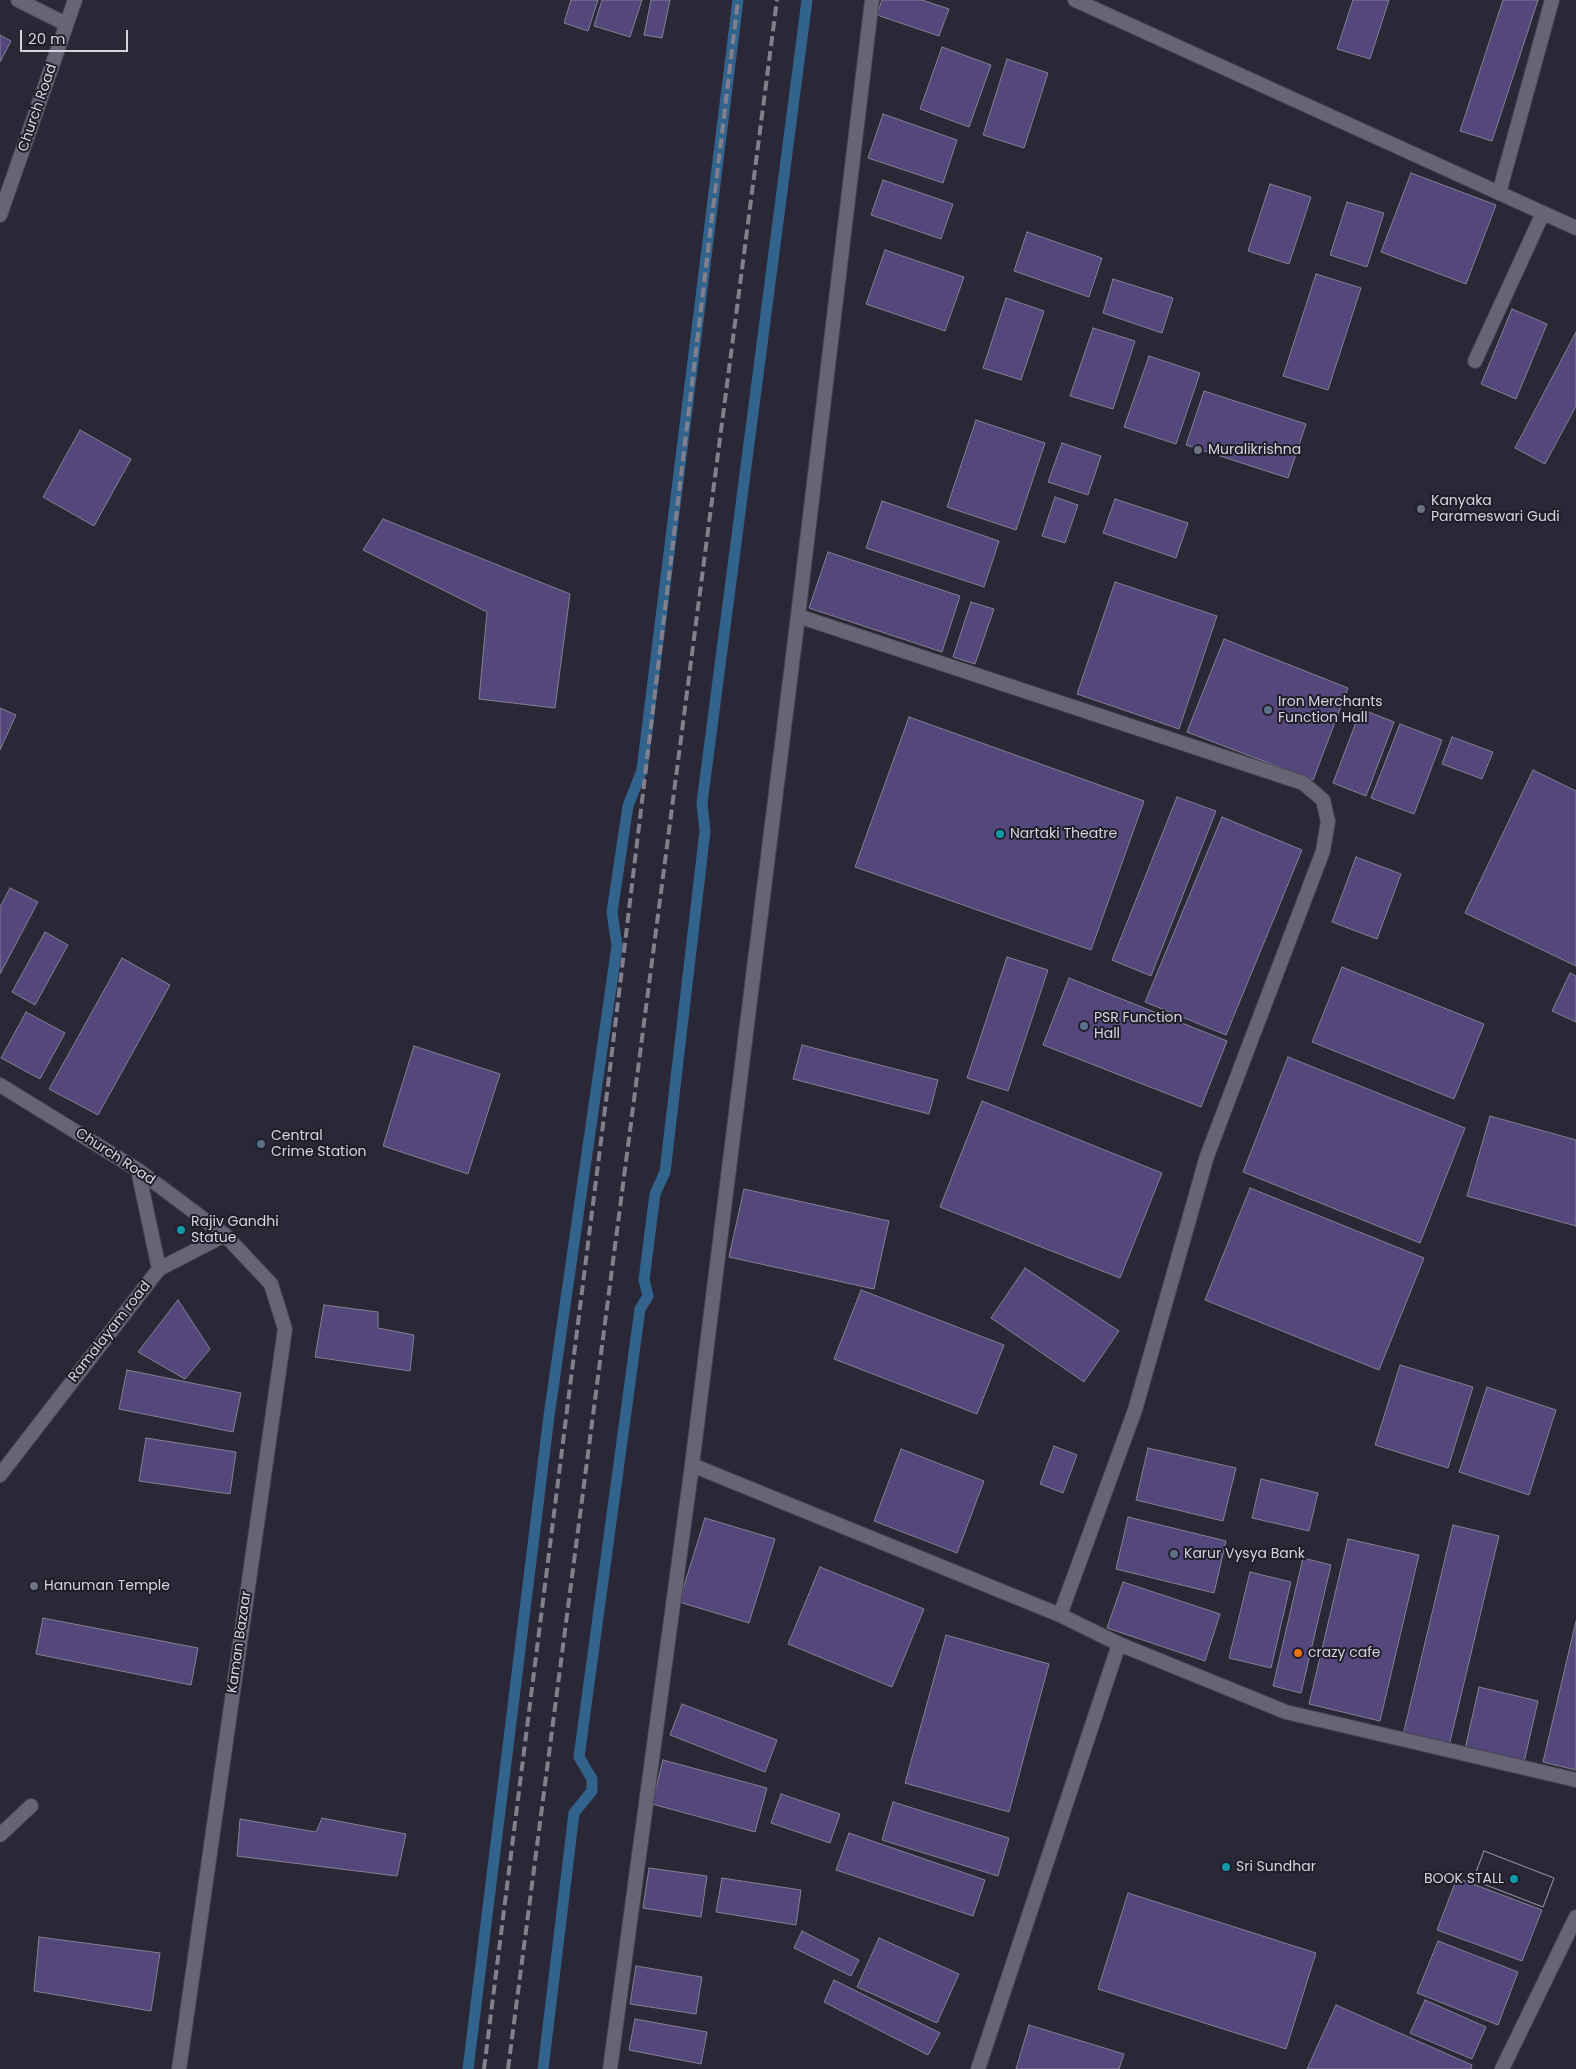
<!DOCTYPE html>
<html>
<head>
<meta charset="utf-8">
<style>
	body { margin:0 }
	#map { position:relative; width:1576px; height:2069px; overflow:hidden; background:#2a2736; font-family:Poppins,sans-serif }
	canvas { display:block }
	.scale { position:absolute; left:20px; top:30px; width:108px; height:22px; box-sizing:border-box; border:2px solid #d5d4dd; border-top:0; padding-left:6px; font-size:15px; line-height:18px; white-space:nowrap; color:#d5d4dd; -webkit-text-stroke:4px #211e2c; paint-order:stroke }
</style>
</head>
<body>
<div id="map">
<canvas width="1576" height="2069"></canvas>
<div class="scale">20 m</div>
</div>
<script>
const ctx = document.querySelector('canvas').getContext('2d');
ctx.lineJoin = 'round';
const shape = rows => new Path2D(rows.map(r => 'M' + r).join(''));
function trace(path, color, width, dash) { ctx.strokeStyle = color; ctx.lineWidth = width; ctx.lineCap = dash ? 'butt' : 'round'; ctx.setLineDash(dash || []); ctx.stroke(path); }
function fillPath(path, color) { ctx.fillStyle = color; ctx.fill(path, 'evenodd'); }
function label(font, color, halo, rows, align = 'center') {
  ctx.font = font + ' Poppins,sans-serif'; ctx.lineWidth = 4; ctx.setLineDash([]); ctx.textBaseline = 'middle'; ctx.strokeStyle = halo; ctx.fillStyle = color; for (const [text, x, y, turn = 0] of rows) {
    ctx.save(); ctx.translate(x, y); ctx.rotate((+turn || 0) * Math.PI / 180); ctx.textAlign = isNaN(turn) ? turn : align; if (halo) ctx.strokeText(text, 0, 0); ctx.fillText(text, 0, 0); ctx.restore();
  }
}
trace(shape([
	[468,2069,549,1416,617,946,612,912,628,806,642,770,738,0],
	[543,2069,574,1813,592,1791,592,1779,579,1757,640,1309,648,1296,644,1280,655,1194,665,1172,705,831,702,803,807,0]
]), '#32638c', 11);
const building = shape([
	[571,0,598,0,588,31,564,23,571,0],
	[602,0,642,0,630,37,594,26,602,0],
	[651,0,670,0,662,38,644,35,651,0],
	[882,0,922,0,949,9,939,36,877,15,882,0],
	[1353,0,1389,0,1370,59,1337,49,1353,0],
	[1503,0,1538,0,1492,141,1460,131,1503,0],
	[0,35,11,41,0,62,0,35],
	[942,47,991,65,969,127,920,109,942,47],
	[1007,59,1048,73,1024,148,983,135,1007,59],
	[883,114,957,140,943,183,868,158,883,114],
	[1411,173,1496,205,1466,284,1381,252,1411,173],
	[883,180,953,204,941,239,871,215,883,180],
	[1270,184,1311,197,1289,264,1248,251,1270,184],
	[1347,202,1384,213,1367,267,1330,255,1347,202],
	[1027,232,1102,258,1089,297,1014,271,1027,232],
	[885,250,964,277,945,331,866,304,885,250],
	[1316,274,1361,288,1328,390,1283,376,1316,274],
	[1113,279,1173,298,1162,333,1103,313,1113,279],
	[1006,298,1044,311,1021,380,983,368,1006,298],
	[1512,309,1547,324,1516,399,1481,384,1512,309],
	[1093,328,1135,341,1113,409,1070,396,1093,328],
	[1576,332,1576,406,1545,464,1515,448,1576,332],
	[1149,356,1200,373,1176,444,1124,427,1149,356],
	[1204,391,1306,424,1288,478,1186,445,1204,391],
	[976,420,1045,443,1016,530,947,507,976,420],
	[80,430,131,459,94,526,43,497,80,430],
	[1062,443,1101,456,1088,495,1048,482,1062,443],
	[1055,497,1078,505,1065,543,1042,536,1055,497],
	[1115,499,1188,523,1176,558,1103,533,1115,499],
	[882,501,999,541,984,587,866,548,882,501],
	[383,519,570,594,555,708,479,699,487,612,363,550,383,519],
	[828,552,960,596,942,652,809,608,828,552],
	[1115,582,1217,616,1179,729,1077,694,1115,582],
	[971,602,994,609,975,664,953,657,971,602],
	[1224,639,1348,688,1313,780,1187,732,1224,639],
	[0,708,16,715,0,750,0,708],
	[1361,709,1394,722,1366,796,1333,783,1361,709],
	[909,717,1144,801,1091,950,855,867,909,717],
	[1400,724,1442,740,1414,814,1371,798,1400,724],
	[1452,737,1493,752,1482,779,1442,764,1452,737],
	[1533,770,1576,791,1576,966,1465,913,1533,770],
	[1177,797,1216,811,1151,976,1112,960,1177,797],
	[1222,817,1302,850,1226,1035,1145,1002,1222,817],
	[1356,857,1401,874,1377,939,1332,922,1356,857],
	[10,888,38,902,0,974,0,907,10,888],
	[45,932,68,945,35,1005,12,992,45,932],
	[1007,957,1048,970,1008,1091,967,1078,1007,957],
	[122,958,170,985,98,1115,49,1089,122,958],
	[1342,967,1484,1024,1454,1099,1312,1042,1342,967],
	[1570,973,1576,976,1576,1022,1552,1011,1570,973],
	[1069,978,1227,1041,1201,1107,1043,1045,1069,978],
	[26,1012,65,1033,40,1079,1,1058,26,1012],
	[802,1045,938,1080,929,1114,793,1079,802,1045],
	[414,1046,500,1074,468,1174,383,1146,414,1046],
	[1288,1057,1465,1128,1420,1243,1243,1172,1288,1057],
	[982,1101,1162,1173,1120,1278,940,1207,982,1101],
	[1490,1116,1576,1140,1576,1226,1467,1196,1490,1116],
	[1250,1188,1424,1258,1379,1370,1205,1300,1250,1188],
	[744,1189,889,1221,874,1289,729,1257,744,1189],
	[1025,1268,1119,1331,1084,1382,991,1318,1025,1268],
	[861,1290,1004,1345,977,1414,834,1359,861,1290],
	[178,1300,210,1349,185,1379,138,1352,178,1300],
	[324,1305,378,1312,378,1328,414,1335,410,1371,315,1357,324,1305],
	[1400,1365,1473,1387,1448,1468,1375,1445,1400,1365],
	[127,1370,241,1393,233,1432,119,1409,127,1370],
	[1487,1387,1556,1410,1529,1495,1459,1472,1487,1387],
	[146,1438,236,1452,230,1494,139,1481,146,1438],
	[1054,1446,1077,1455,1063,1493,1040,1484,1054,1446],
	[1148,1448,1236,1468,1223,1521,1136,1500,1148,1448],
	[901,1449,984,1481,957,1553,874,1521,901,1449],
	[1261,1479,1318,1493,1309,1531,1252,1518,1261,1479],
	[1128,1517,1226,1541,1214,1593,1116,1569,1128,1517],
	[705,1518,775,1539,749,1623,679,1602,705,1518],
	[1453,1525,1499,1536,1449,1746,1403,1735,1453,1525],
	[1348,1539,1419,1555,1380,1721,1309,1704,1348,1539],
	[1303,1558,1331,1565,1301,1693,1273,1686,1303,1558],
	[820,1567,924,1609,892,1687,788,1644,820,1567],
	[1250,1572,1291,1582,1271,1668,1229,1658,1250,1572],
	[1123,1582,1220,1614,1205,1661,1107,1628,1123,1582],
	[43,1618,198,1648,191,1685,36,1654,43,1618],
	[1576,1621,1576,1770,1543,1762,1576,1621],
	[946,1635,1049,1664,1009,1812,905,1783,946,1635],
	[1479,1687,1538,1701,1524,1762,1465,1749,1479,1687],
	[682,1704,777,1740,765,1772,670,1735,682,1704],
	[663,1760,767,1788,755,1832,652,1804,663,1760],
	[781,1794,840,1814,830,1843,771,1823,781,1794],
	[893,1802,1009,1838,998,1876,882,1840,893,1802],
	[322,1818,406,1834,397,1876,237,1856,240,1819,316,1832,322,1818],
	[849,1833,985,1880,973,1916,836,1870,849,1833],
	[1484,1851,1554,1878,1543,1907,1473,1880,1484,1851],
	[1484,1851,1554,1878,1543,1907,1473,1880,1484,1851],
	[649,1868,707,1876,701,1917,643,1908,649,1868],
	[722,1878,801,1890,796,1925,716,1912,722,1878],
	[1457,1878,1542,1910,1522,1961,1437,1930,1457,1878],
	[1128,1893,1316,1953,1286,2049,1098,1989,1128,1893],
	[802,1931,859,1960,851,1976,794,1948,802,1931],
	[39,1937,160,1953,151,2011,34,1991,39,1937],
	[879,1938,959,1974,937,2023,857,1987,879,1938],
	[1438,1941,1518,1972,1498,2025,1417,1993,1438,1941],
	[636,1966,702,1977,696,2014,630,2004,636,1966],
	[834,1980,940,2033,928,2055,824,2002,834,1980],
	[1425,2000,1486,2027,1472,2059,1410,2033,1425,2000],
	[1336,2005,1472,2065,1471,2069,1307,2069,1336,2005],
	[635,2019,707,2032,701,2064,629,2050,635,2019],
	[1029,2025,1124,2054,1119,2069,1016,2069,1029,2025]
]);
fillPath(building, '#54477b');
trace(building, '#848193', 1);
const pedestrian = shape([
	[1475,361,1543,213]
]);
const minor = shape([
	[18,0,66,24],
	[1075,0,1576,228],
	[1499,193,1552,0],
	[798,616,1303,783,1323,800,1328,821,1323,851,1207,1156,1135,1410,1060,1615],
	[692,1465,1060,1615,1119,1644,1286,1712,1576,1780],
	[0,1835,31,1806],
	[179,2069,285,1329,271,1284,225,1235],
	[610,2069,692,1465,798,616,872,0],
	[978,2069,1119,1644],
	[1502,2069,1576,1917]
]);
const tertiary = shape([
	[0,215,75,0],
	[0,1085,138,1170,225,1235,159,1269,0,1475],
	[138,1170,159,1269]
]);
trace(pedestrian, '#45434f', 16);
trace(minor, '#45434f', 16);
trace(tertiary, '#45434f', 16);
trace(pedestrian, '#676475', 14);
trace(minor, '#676475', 14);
trace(tertiary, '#676475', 14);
trace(shape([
	[484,2069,608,1085,738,0],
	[508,2069,777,0]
]), '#82808c', 4, [10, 5]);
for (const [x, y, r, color] of [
	[1198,450,5,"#6b7280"],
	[1421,509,5,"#6b7280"],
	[1268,710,5,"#5c6f8a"],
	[1000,834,5,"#0f9aa8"],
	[1084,1026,5,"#5c6f8a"],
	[261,1144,5,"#5c6f8a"],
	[181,1230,5,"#0f9aa8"],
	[1174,1554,5,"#5c6f8a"],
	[34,1586,5,"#6b7280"],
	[1298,1653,5,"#e8710a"],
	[1226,1867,5,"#0f9aa8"],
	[1514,1879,5,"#0f9aa8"]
]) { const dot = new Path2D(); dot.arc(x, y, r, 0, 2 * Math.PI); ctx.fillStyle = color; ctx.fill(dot); trace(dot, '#211e2c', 2); }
label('14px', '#d5d4dd', '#211e2c', [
	["Church Road",38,108,-71],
	["Church Road",115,1157,33],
	["Ramalayam road",110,1332,-52],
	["Kaman Bazaar",240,1642,-82]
]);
label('14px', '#d5d4dd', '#211e2c', [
	["Muralikrishna",1208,450],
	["Kanyaka",1431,501],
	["Parameswari Gudi",1431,517],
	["Iron Merchants",1278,702],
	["Function Hall",1278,718],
	["Nartaki Theatre",1010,834],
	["PSR Function",1094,1018],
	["Hall",1094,1034],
	["Central",271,1136],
	["Crime Station",271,1152],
	["Rajiv Gandhi",191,1222],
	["Statue",191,1238],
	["Karur Vysya Bank",1184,1554],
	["Hanuman Temple",44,1586],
	["crazy cafe",1308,1653],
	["Sri Sundhar",1236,1867],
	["BOOK STALL",1504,1879,"right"]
], 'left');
</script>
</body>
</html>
